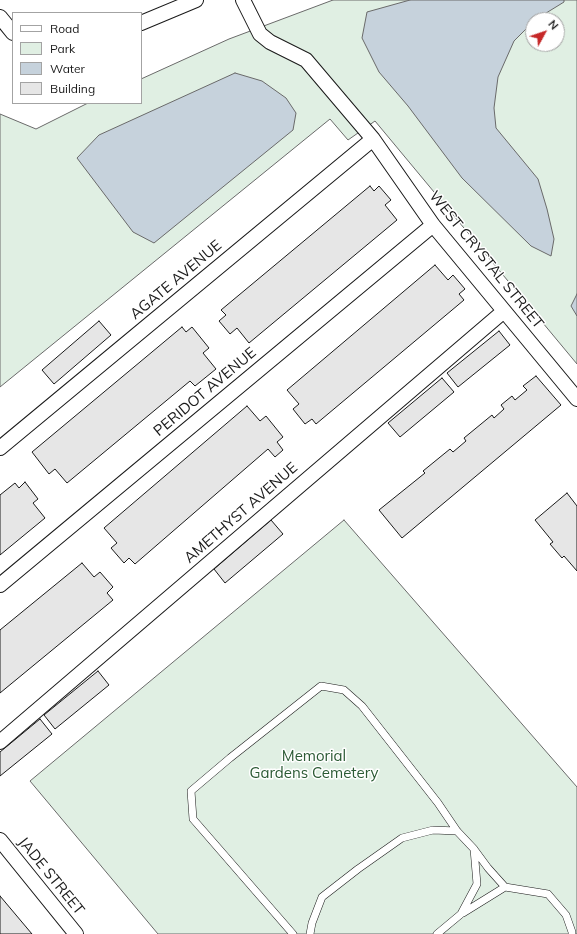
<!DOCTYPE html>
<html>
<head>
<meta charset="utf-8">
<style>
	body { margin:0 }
	#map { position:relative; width:577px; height:934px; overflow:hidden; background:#fff; font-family:Mulish,sans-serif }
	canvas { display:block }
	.legend { position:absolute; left:12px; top:12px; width:130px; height:92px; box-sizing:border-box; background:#fff; border:1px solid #a3a3a3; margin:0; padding:5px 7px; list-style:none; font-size:12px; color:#1a1a1a }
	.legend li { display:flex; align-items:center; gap:8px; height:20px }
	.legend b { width:20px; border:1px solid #a3a3a3 }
	.north { position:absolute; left:525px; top:12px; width:40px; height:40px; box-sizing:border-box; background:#fff; border:1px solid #a3a3a3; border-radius:50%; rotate:50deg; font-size:11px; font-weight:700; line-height:16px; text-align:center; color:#1a1a1a }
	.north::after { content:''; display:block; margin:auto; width:14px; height:18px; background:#c62828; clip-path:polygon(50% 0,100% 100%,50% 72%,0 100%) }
</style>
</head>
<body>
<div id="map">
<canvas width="577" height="934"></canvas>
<ul class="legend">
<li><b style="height:5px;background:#fff"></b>Road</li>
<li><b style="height:11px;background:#e0efe3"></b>Park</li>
<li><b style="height:11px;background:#c6d2dc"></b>Water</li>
<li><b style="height:11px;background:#e6e6e6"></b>Building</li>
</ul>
<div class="north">N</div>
</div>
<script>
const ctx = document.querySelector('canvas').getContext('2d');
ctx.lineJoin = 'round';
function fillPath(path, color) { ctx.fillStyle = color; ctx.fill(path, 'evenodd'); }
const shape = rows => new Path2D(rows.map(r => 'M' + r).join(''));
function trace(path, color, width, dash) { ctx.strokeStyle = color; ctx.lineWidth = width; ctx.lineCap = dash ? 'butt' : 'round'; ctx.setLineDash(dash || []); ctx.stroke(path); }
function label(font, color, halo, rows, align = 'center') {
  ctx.font = font + ' Mulish,sans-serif'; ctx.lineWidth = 3; ctx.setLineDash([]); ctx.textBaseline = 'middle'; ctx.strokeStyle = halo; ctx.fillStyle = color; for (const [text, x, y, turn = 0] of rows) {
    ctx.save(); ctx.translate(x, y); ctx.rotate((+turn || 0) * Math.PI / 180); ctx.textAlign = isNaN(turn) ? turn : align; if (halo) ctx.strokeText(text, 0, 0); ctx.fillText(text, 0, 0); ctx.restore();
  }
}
const green = shape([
	[333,0,577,0,577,364,375,121,348,140,330,119,0,387,0,114,36,129,88,103,141,103,141,79,229,39,333,0],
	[533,20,557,20,557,44,533,44,533,20],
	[344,520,577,787,577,934,158,934,30,781,344,520]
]);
fillPath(green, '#e0efe3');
trace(green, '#6a6a6a', 1);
const water = shape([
	[410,0,564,0,564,2,538,18,535,20,533,20,533,22,514,41,498,77,494,108,496,128,538,179,547,209,554,239,551,256,531,246,462,178,408,106,379,72,362,38,367,12,410,0],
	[235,73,262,81,286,98,296,113,293,130,154,243,133,232,77,158,99,135,235,73],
	[577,294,577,316,571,306,577,294]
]);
fillPath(water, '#c6d2dc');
trace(water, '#6a6a6a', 1);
const building = shape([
	[370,186,374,191,379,186,391,200,385,205,397,220,249,343,237,328,230,334,219,321,226,315,221,310,370,186],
	[435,265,448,280,453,275,465,289,459,294,464,300,316,424,312,419,305,424,293,409,299,404,287,390,435,265],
	[99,321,111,335,54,384,42,370,99,321],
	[182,327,186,332,192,327,209,348,203,353,216,369,195,386,190,381,67,483,55,469,49,474,32,452,182,327],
	[499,331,510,345,458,387,447,373,499,331],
	[536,376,561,405,402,538,379,510,425,473,423,471,450,449,453,452,466,441,464,438,492,415,494,418,504,409,501,405,512,396,515,400,527,390,523,386,536,376],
	[442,378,454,392,400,437,388,423,442,378],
	[247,406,260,421,266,416,283,437,277,442,283,450,275,457,268,449,135,564,129,558,124,563,111,548,117,543,104,528,247,406],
	[25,482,38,499,33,503,45,518,0,555,0,495,15,483,19,488,25,482],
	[567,493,577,506,577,571,564,556,562,558,550,544,553,542,535,520,567,493],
	[271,520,283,534,225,583,214,569,271,520],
	[82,563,94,577,100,572,113,587,107,593,113,600,0,693,0,630,82,563],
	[98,671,109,685,55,729,44,715,98,671],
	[40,719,52,734,0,776,0,752,40,719],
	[0,896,32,934,0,934,0,896]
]);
fillPath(building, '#e6e6e6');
trace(building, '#1a1a1a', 1);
const service = shape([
	[474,849,488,868,505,887,548,894,566,915,572,932,572,934],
	[463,913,505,887],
	[293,934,193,819,191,791,230,758,321,686,344,690,362,706,438,803,457,831,474,849,477,884,461,914,437,934],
	[310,934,312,923,322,897,358,869,402,838,433,830,457,831]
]);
const minor = shape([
	[243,0,260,34,270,42,306,60,373,139,433,225,577,399],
	[0,17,13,33],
	[141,23,196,0],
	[0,448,373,139],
	[0,585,433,225],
	[0,742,504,311],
	[0,840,76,934]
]);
trace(service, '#1a1a1a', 8);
trace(minor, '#1a1a1a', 16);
trace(service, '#fff', 7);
trace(minor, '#fff', 14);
label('15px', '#1a1a1a', '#fff', [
	["WEST CRYSTAL STREET",486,260,51],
	["AGATE AVENUE",176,280,-40],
	["PERIDOT AVENUE",205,392,-40],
	["AMETHYST AVENUE",241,513,-41],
	["JADE STREET",51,876,51]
]);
label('15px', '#2b5a34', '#fff', [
	["Memorial",314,756],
	["Gardens Cemetery",314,773]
]);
</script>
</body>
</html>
